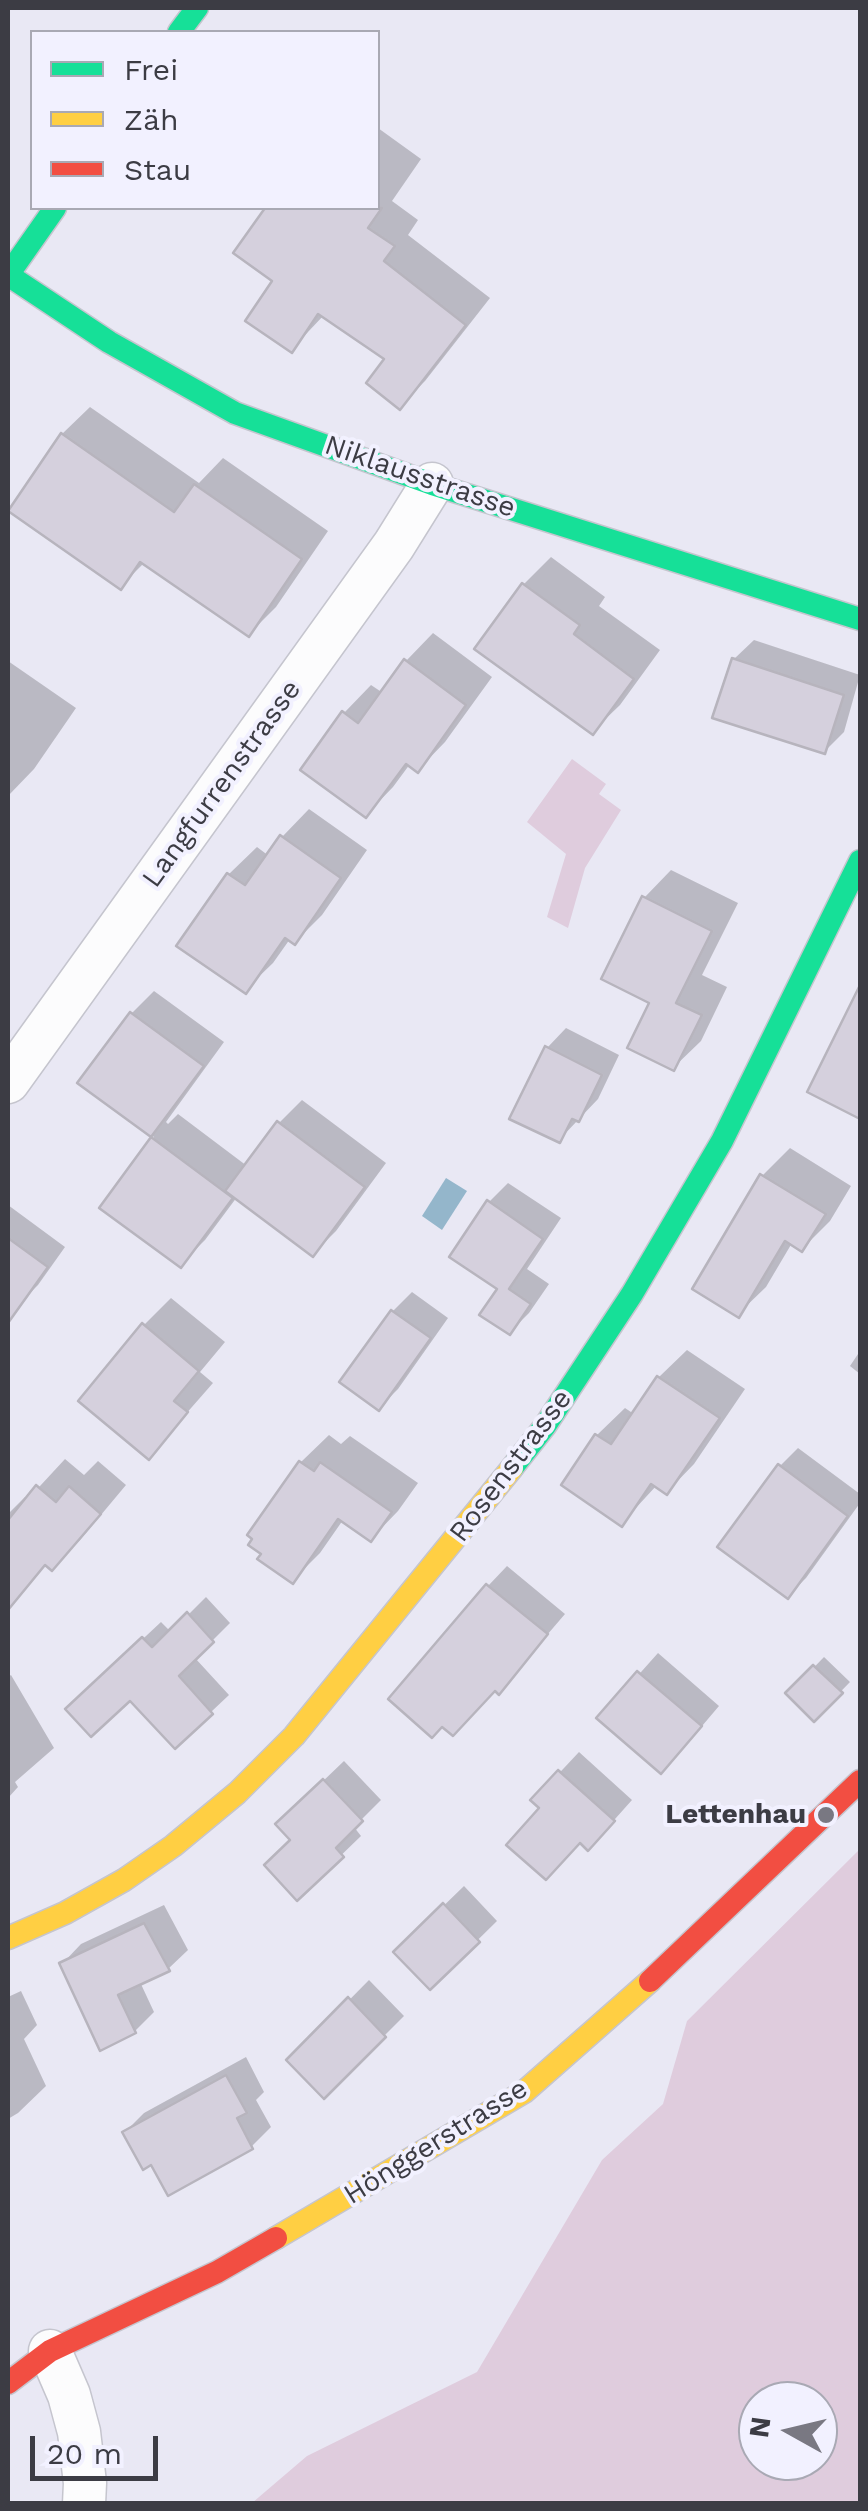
<!DOCTYPE html>
<html>
<head>
<meta charset="utf-8">
<style>
	body { margin:0 }
	#map { position:relative; width:868px; height:2511px; overflow:hidden; background:#e9e8f4; font-family:"Work Sans",sans-serif }
	canvas { display:block }
	.frame { position:absolute; inset:0; border:10px solid #3c3c44; pointer-events:none }
	.legend { position:absolute; left:30px; top:30px; width:350px; height:180px; box-sizing:border-box; background:#f2f1ff; border:2px solid #a9a9b4; margin:0; padding:12px 18px; list-style:none; font-size:30px; color:#3c3c44 }
	.legend li { display:flex; align-items:center; gap:20px; height:50px }
	.legend b { width:50px; border:2px solid #a9a9b4 }
	.north { position:absolute; left:738px; top:2381px; width:100px; height:100px; box-sizing:border-box; background:#f2f1ff; border:2px solid #a9a9b4; border-radius:50%; rotate:278deg; font-size:28px; font-weight:700; line-height:40px; text-align:center; color:#3c3c44 }
	.north::after { content:''; display:block; margin:auto; width:35px; height:45px; background:#797882; clip-path:polygon(50% 0,100% 100%,50% 72%,0 100%) }
	.scale { position:absolute; left:30px; top:2436px; width:128px; height:45px; box-sizing:border-box; border:5px solid #3c3c44; border-top:0; padding-left:12px; font-size:30px; line-height:35px; white-space:nowrap; color:#3c3c44; -webkit-text-stroke:8px #f2f1ff; paint-order:stroke }
</style>
</head>
<body>
<div id="map">
<canvas width="868" height="2511"></canvas>
<div class="frame"></div>
<ul class="legend">
<li><b style="height:12px;background:#16e098"></b>Frei</li>
<li><b style="height:12px;background:#ffcf43"></b>Zäh</li>
<li><b style="height:12px;background:#f24e42"></b>Stau</li>
</ul>
<div class="north">N</div>
<div class="scale">20 m</div>
</div>
<script>
const ctx = document.querySelector('canvas').getContext('2d');
ctx.lineJoin = 'round';
function fillPath(path, color) { ctx.fillStyle = color; ctx.fill(path, 'evenodd'); }
const shape = rows => new Path2D(rows.map(r => 'M' + r).join(''));
function trace(path, color, width, dash) { ctx.strokeStyle = color; ctx.lineWidth = width; ctx.lineCap = dash ? 'butt' : 'round'; ctx.setLineDash(dash || []); ctx.stroke(path); }
function label(font, color, halo, rows, align = 'center') {
  ctx.font = font + ' "Work Sans",sans-serif'; ctx.lineWidth = 8; ctx.setLineDash([]); ctx.textBaseline = 'middle'; ctx.strokeStyle = halo; ctx.fillStyle = color; for (const [text, x, y, turn = 0] of rows) {
    ctx.save(); ctx.translate(x, y); ctx.rotate((+turn || 0) * Math.PI / 180); ctx.textAlign = isNaN(turn) ? turn : align; if (halo) ctx.strokeText(text, 0, 0); ctx.fillText(text, 0, 0); ctx.restore();
  }
}
fillPath(shape([
	[572,759,606,784,599,794,621,810,585,868,568,928,547,917,566,854,527,822],
	[860,1849,860,2503,252,2503,307,2456,477,2372,602,2160,663,2104,687,2021],
	[758,2401,818,2401,818,2461,758,2461]
]), '#dfccdd');
fillPath(shape([
	[446,1178,467,1191,442,1230,422,1216]
]), '#94b6cb');
fillPath(shape([
	[378,128,421,159,392,201,418,220,408,235,490,298,425,381,400,406,388,359,324,315,291,350,276,280,236,253,268,208,378,208],
	[90,407,199,483,223,458,328,531,276,607,249,634,145,562,121,586,62,434],
	[551,557,605,597,599,606,660,650,620,705,592,732,524,584],
	[433,633,492,677,445,742,418,770,410,764,393,787,366,815,344,713,371,685,383,693,406,661],
	[754,640,860,675,844,732,824,752,734,659],
	[8,661,76,708,34,769,8,796],
	[309,809,367,850,322,915,295,942,290,939,273,963,245,990,180,945,229,874,257,847,269,856,282,837],
	[671,870,738,903,702,975,727,987,701,1041,673,1068,644,898],
	[154,991,224,1042,166,1122,168,1124,178,1114,247,1166,279,1123,302,1100,386,1163,336,1231,313,1254,237,1197,205,1240,180,1265,103,1208,154,1137,81,1082,132,1013],
	[860,991,860,1116,811,1091],
	[566,1028,619,1055,598,1099,559,1140,547,1048],
	[790,1148,851,1186,830,1221,802,1249,792,1243,766,1287,738,1314,762,1176],
	[508,1183,561,1218,527,1269,549,1284,529,1313,510,1332,489,1202],
	[8,1205,65,1247,38,1285,18,1305,8,1297],
	[412,1292,448,1318,398,1389,379,1408,393,1311],
	[171,1298,225,1342,200,1372,213,1383,149,1456,144,1325],
	[687,1350,745,1389,694,1464,667,1492,657,1485,622,1523,565,1484,597,1435,625,1408,634,1414,659,1377],
	[860,1351,860,1374,850,1366],
	[329,1435,341,1444,350,1436,418,1483,398,1511,371,1539,343,1520,320,1553,292,1581,264,1554,250,1535,301,1462],
	[798,1448,860,1494,860,1503,806,1578,788,1596,780,1466],
	[65,1459,84,1475,98,1461,126,1485,80,1540,52,1568,47,1564,10,1604,8,1514,25,1497,28,1499],
	[507,1566,565,1614,499,1691,488,1586],
	[206,1597,230,1623,195,1658,229,1695,175,1746,130,1697,86,1692,161,1622,171,1632],
	[658,1653,719,1706,680,1752,600,1718],
	[824,1657,850,1682,814,1719,789,1693],
	[11,1675,54,1748,15,1782,18,1787,8,1798,8,1677],
	[579,1752,632,1800,607,1828,581,1841,534,1800],
	[344,1761,381,1800,354,1827,361,1836,297,1898,293,1840,298,1805],
	[464,1886,497,1921,430,1987,396,1952],
	[164,1905,188,1950,168,1969,140,1982,154,2012,135,2031,62,1964,81,1944],
	[369,1980,404,2016,325,2095,290,2060],
	[21,1991,37,2025,24,2039,46,2086,18,2113,8,2119,8,1997],
	[246,2057,264,2092,256,2100,271,2127,251,2147,151,2162,125,2132,144,2113]
]), '#0003');
const building = shape([
	[265,208,382,208,368,228,395,246,384,261,466,325,400,410,366,383,384,359,318,314,292,353,245,321,272,281,233,253,265,208],
	[61,433,174,512,194,484,302,559,249,637,140,562,121,590,8,511,61,433],
	[522,583,580,625,574,634,634,679,593,735,474,649,522,583],
	[732,658,844,695,825,754,712,718,732,658],
	[404,659,466,705,418,773,406,764,366,818,300,770,342,711,358,723,404,659],
	[280,835,341,878,295,945,285,938,246,994,176,946,227,873,245,885,280,835],
	[642,896,712,931,676,1003,702,1015,674,1071,627,1048,649,1003,601,979,642,896],
	[860,985,860,1119,807,1092,860,985],
	[130,1012,204,1066,151,1137,77,1083,130,1012],
	[545,1046,602,1075,579,1122,572,1119,560,1143,509,1119,545,1046],
	[277,1121,365,1187,313,1257,225,1191,277,1121],
	[151,1137,233,1198,181,1268,99,1208,151,1137],
	[760,1174,826,1214,802,1252,785,1241,739,1318,692,1289,760,1174],
	[487,1200,543,1239,509,1289,531,1304,510,1335,479,1315,497,1289,449,1257,487,1200],
	[8,1238,48,1267,8,1323,8,1238],
	[391,1310,431,1338,379,1411,339,1382,391,1310],
	[142,1323,199,1371,174,1401,188,1412,149,1460,78,1401,142,1323],
	[657,1376,720,1418,667,1495,651,1484,622,1527,561,1485,595,1434,611,1444,657,1376],
	[299,1461,314,1471,320,1462,392,1512,371,1542,338,1519,293,1584,257,1559,261,1554,248,1545,252,1539,247,1535,299,1461],
	[778,1464,848,1516,788,1599,717,1547,778,1464],
	[36,1485,56,1502,69,1486,101,1514,52,1571,45,1565,8,1610,8,1520,36,1485],
	[486,1584,548,1634,499,1695,495,1691,453,1736,442,1727,432,1738,388,1699,486,1584],
	[187,1612,214,1642,179,1676,213,1714,175,1749,130,1701,91,1737,65,1709,142,1637,152,1647,187,1612],
	[813,1665,843,1693,814,1722,785,1693,813,1665],
	[637,1671,702,1726,661,1774,596,1718,637,1671],
	[558,1770,615,1821,588,1851,580,1843,546,1880,506,1845,539,1808,530,1800,558,1770],
	[323,1779,363,1821,336,1848,344,1857,297,1901,264,1865,290,1840,275,1824,323,1779],
	[443,1903,480,1942,430,1990,393,1952,443,1903],
	[144,1923,170,1971,118,1995,136,2033,100,2051,59,1963,144,1923],
	[348,1997,386,2037,324,2099,286,2060,348,1997],
	[226,2075,247,2113,237,2118,253,2149,168,2196,151,2165,143,2170,122,2132,226,2075]
]);
fillPath(building, '#d5d0dd');
trace(building, '#b7b4bd', 2.5);
const street = shape([
	[8,1082,394,545,432,484],
	[50,2351,69,2395,79,2432,85,2483,84,2504]
]);
const fast = shape([
	[179,32,197,8],
	[8,275,109,342,235,413,432,484,860,619],
	[8,275,55,208],
	[512,1468,545,1426,632,1294,722,1141,860,861]
]);
const slow = shape([
	[8,1938,65,1913,124,1880,173,1846,237,1793,294,1736,512,1468],
	[276,2238,524,2092,650,1981]
]);
const jam = shape([
	[650,1981,860,1781],
	[8,2383,50,2351,217,2272,276,2238]
]);
trace(street, '#c5c5ce', 45);
trace(fast, '#c5c5ce', 25);
trace(slow, '#c5c5ce', 25);
trace(jam, '#c5c5ce', 25);
trace(street, '#fcfcfd', 42);
trace(fast, '#16e098', 22);
trace(slow, '#ffcf43', 22);
trace(jam, '#f24e42', 22);
for (const [x, y, r, color] of [
	[826,1815,10,"#797882"]
]) { const dot = new Path2D(); dot.arc(x, y, r, 0, 2 * Math.PI); ctx.fillStyle = color; ctx.fill(dot); trace(dot, '#f2f1ff', 4); }
label('28px', '#3c3c44', '#f2f1ff', [
	["Niklausstrasse",420,477,19],
	["Langfurrenstrasse",222,784,-54],
	["Rosenstrasse",511,1466,-53],
	["Hönggerstrasse",436,2142,-32]
]);
label('bold 28px', '#3c3c44', '#f2f1ff', [
	["Lettenhau",806,1815]
], 'right');
</script>
</body>
</html>
